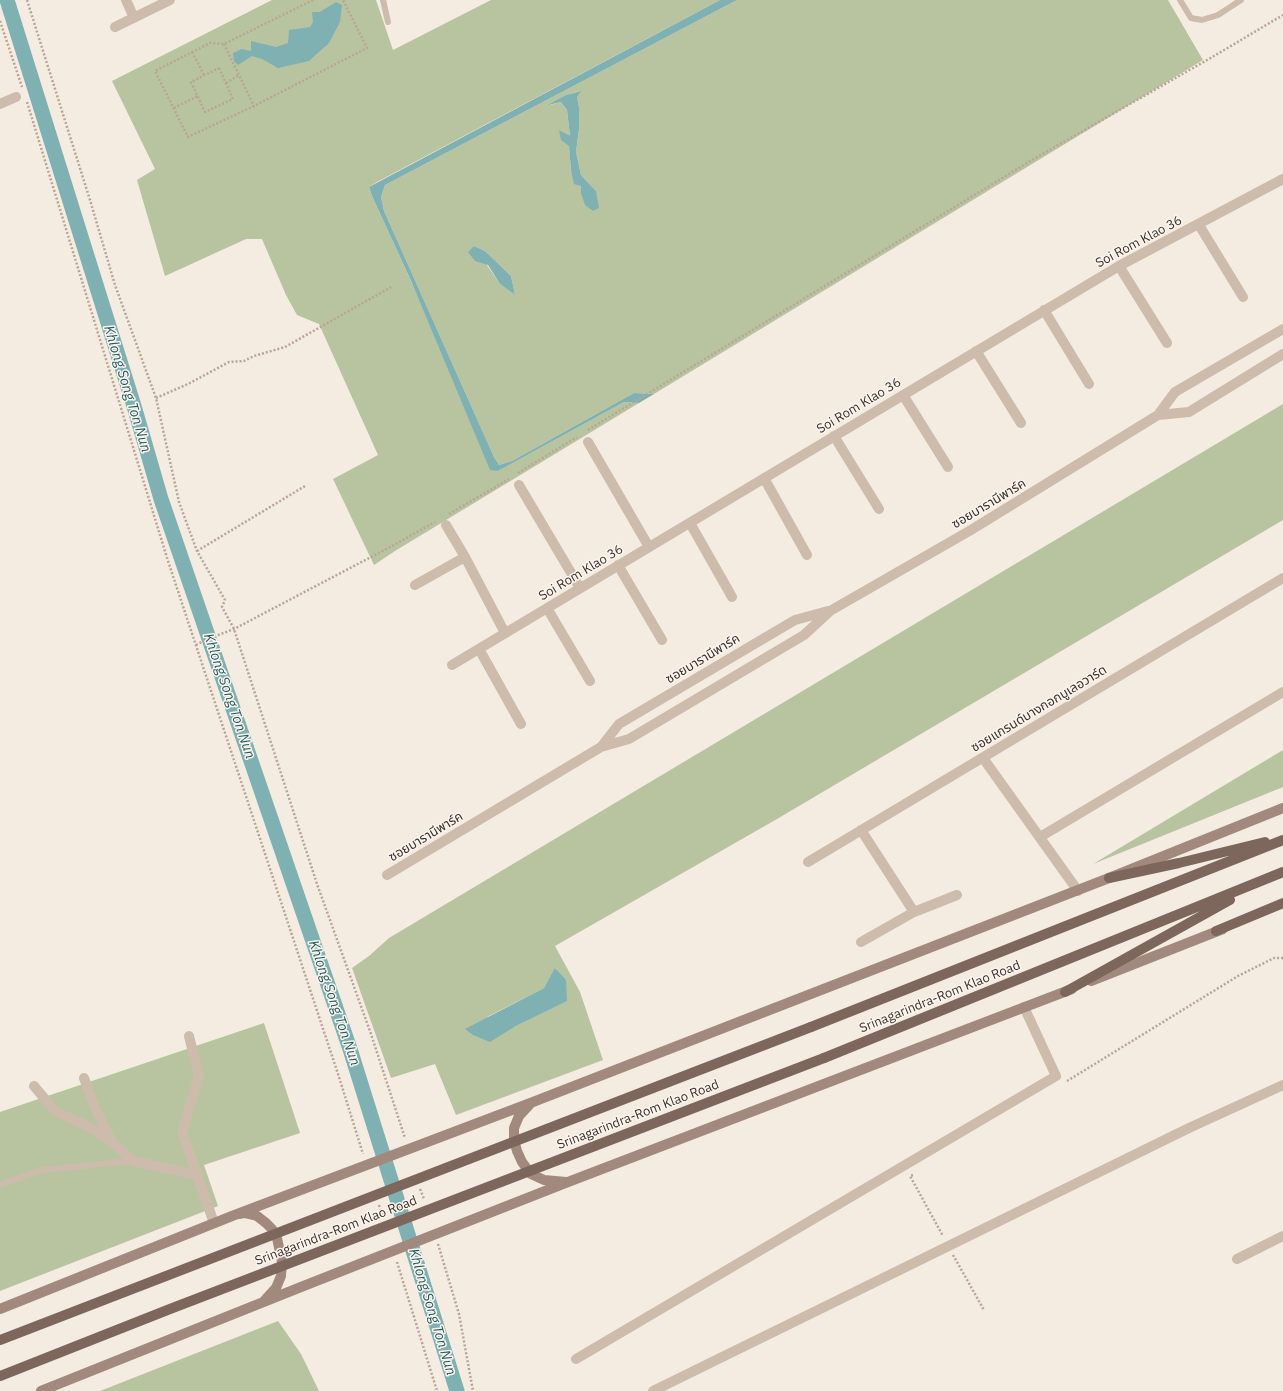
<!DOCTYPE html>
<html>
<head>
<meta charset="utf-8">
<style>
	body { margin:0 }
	canvas { display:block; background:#f4ebe1 }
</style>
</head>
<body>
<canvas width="1283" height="1391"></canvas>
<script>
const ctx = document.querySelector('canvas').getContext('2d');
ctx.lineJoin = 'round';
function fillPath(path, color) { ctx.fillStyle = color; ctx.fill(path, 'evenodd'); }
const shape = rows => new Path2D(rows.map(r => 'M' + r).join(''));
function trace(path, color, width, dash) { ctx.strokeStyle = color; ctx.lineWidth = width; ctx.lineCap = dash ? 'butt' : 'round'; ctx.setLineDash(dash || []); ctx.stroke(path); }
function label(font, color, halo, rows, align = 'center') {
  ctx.font = font + ' "IBM Plex Sans","Noto Sans Thai",sans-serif'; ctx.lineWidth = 3; ctx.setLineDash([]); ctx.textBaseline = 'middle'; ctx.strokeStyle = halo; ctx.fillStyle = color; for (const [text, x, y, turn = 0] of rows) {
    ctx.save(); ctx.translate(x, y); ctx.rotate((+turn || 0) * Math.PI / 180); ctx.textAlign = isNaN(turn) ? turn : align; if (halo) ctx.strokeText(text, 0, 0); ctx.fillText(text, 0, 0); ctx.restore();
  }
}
fillPath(shape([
	[272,0,376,0,393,50,491,0,720,0,377,182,369,187,372,196,498,471,624,402,639,403,395,551,374,565,333,479,378,455,319,324,297,315,286,295,262,239,246,239,165,276,137,180,155,169,112,81],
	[737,0,1168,0,1203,60,654,394,634,393,512,461,499,465,494,457,384,211,381,197,385,185],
	[580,91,577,97,579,107,579,129,576,152,581,175,596,191,581,193,581,186,571,170,569,146,570,136,567,110,561,102,550,105,566,95],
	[474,246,485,251,511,276,515,295,500,284],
	[1283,404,1283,520,777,819,555,946,580,992,603,1060,456,1115,435,1064,391,1078,352,968,369,956,389,938],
	[556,968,566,1001,514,1027,487,1017,544,988],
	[1283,750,1283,787,1093,864],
	[264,1023,300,1133,204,1165,218,1206,0,1291,0,1112],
	[278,1321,301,1354,319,1391,100,1391]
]), '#b8c4a0');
fillPath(shape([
	[720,0,737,0,385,185,381,197,384,211,494,457,499,465,512,461,634,393,654,394,639,403,624,402,498,471,490,470,412,283,372,196,369,187],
	[336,2,342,5,340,22,329,43,309,61,278,68,262,59,252,56,238,65,234,61,233,53,242,49,251,51,251,41,276,47,288,43,289,30,310,27,313,22,312,12,320,12],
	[581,91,577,97,579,107,579,129,576,152,581,175,596,191,599,208,593,211,585,205,581,193,581,186,574,184,571,170,569,146,561,140,559,130,570,136,567,110,561,102,548,105,566,95],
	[474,246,485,251,511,276,515,295,500,284,488,265,475,261,468,252],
	[555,968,566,980,567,1001,514,1027,490,1042,473,1035,465,1029,544,988]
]), '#7fb0b2');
trace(shape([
	[7,0,134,406,161,499,350,1049,457,1391]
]), '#7fb0b2', 15);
trace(shape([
	[27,0,90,200,115,285,156,398,179,502,197,551,225,600,222,607,234,629,317,884,371,1034,405,1138],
	[313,0,224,44,210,43,155,71,188,137,254,106,367,48,343,0],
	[0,21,22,87],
	[224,44,254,106],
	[192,52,204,75],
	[219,68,233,99,205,112,191,82,219,68],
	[226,83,239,75],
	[27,102,168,561,339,1077,363,1154],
	[174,108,198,96],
	[156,398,188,384,229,362,244,361,254,356,285,347,393,286],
	[588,430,1032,160,1214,56,1283,15],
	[518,473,577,437],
	[449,514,509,479],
	[197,551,305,486],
	[196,645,205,640,234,629,392,546,435,522],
	[1067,1081,1238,976,1274,958,1283,958],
	[913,1175,910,1176,943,1236],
	[420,1189,424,1199],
	[379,1205,382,1215],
	[438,1244,459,1314,473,1391],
	[953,1255,984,1310],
	[397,1262,437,1391]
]), '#b9a596', 2.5, [2, 2]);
trace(shape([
	[383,0,388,22],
	[1180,0,1191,18,1202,20,1218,15,1241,0],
	[0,1185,42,1170,133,1161]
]), '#cdbbac', 6);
trace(shape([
	[126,0,134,18],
	[115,27,170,0],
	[0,104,16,97],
	[1199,225,1243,297],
	[1119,266,1167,343],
	[1044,310,1089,384],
	[976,351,1021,423],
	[903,395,948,467],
	[1158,415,1189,412,1283,354],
	[834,436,879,509],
	[588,442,649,547],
	[764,478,807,555],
	[519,485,580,588],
	[690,523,732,597],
	[446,525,465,557,505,633],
	[618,565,662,640],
	[415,585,465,557],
	[547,608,590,681],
	[479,649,521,724],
	[452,665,1119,266,1283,179],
	[601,747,619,724,795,620,828,611],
	[983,758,1078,891],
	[861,830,914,912],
	[1040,837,1283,692],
	[808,862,1283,578],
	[387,875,601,747,629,739,804,635,830,611,971,530,1158,415,1175,392,1283,329],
	[861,942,914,912,957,895],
	[189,1036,199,1076,182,1132,214,1223],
	[84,1078,95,1108,112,1142,133,1161,197,1175],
	[34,1086,55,1111,87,1126,112,1142],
	[1237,1259,1283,1236],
	[576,1359,1056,1076,1024,1007],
	[653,1391,1189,1128,1283,1085]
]), '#cdbbac', 10);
trace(shape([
	[1091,981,1223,929],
	[530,1104,519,1116,514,1128,514,1140,517,1151,522,1162,531,1174,544,1180,566,1182],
	[239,1214,244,1213,257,1216,266,1223,272,1229,277,1238,282,1262,281,1276,276,1288,265,1300],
	[0,1309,232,1216,533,1102,1109,878,1283,808],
	[41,1391,301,1287,568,1182,1072,989]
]), '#a18a7d', 10);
trace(shape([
	[1109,878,1179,863,1265,842],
	[1216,931,1283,903],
	[1065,992,1230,900],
	[811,1027,1283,840],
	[824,1058,1283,872]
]), '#7d675c', 10);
trace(shape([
	[0,1340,811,1027],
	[0,1376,170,1309,824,1058]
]), '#7d675c', 10);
label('13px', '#3b302b', '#fbf5ee', [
	["Soi Rom Klao 36",1139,242,-28],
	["Soi Rom Klao 36",859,406,-31],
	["ซอยบารานีพาร์ค",989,504,-31],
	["Soi Rom Klao 36",581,573,-31],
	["ซอยบารานีพาร์ค",703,659,-31],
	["ซอยแกรนด์บางกอกบูเลอวาร์ด",1039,709,-31],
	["ซอยบารานีพาร์ค",426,837,-31],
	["Srinagarindra-Rom Klao Road",940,997,-22],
	["Srinagarindra-Rom Klao Road",638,1115,-21],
	["Srinagarindra-Rom Klao Road",336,1231,-21]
]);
label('italic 14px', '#1f5a5e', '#fbf5ee', [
	["Khlong Song Ton Nun",127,389,73],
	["Khlong Song Ton Nun",229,696,71],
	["Khlong Song Ton Nun",334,1003,71],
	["Khlong Song Ton Nun",432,1312,73]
]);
</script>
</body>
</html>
